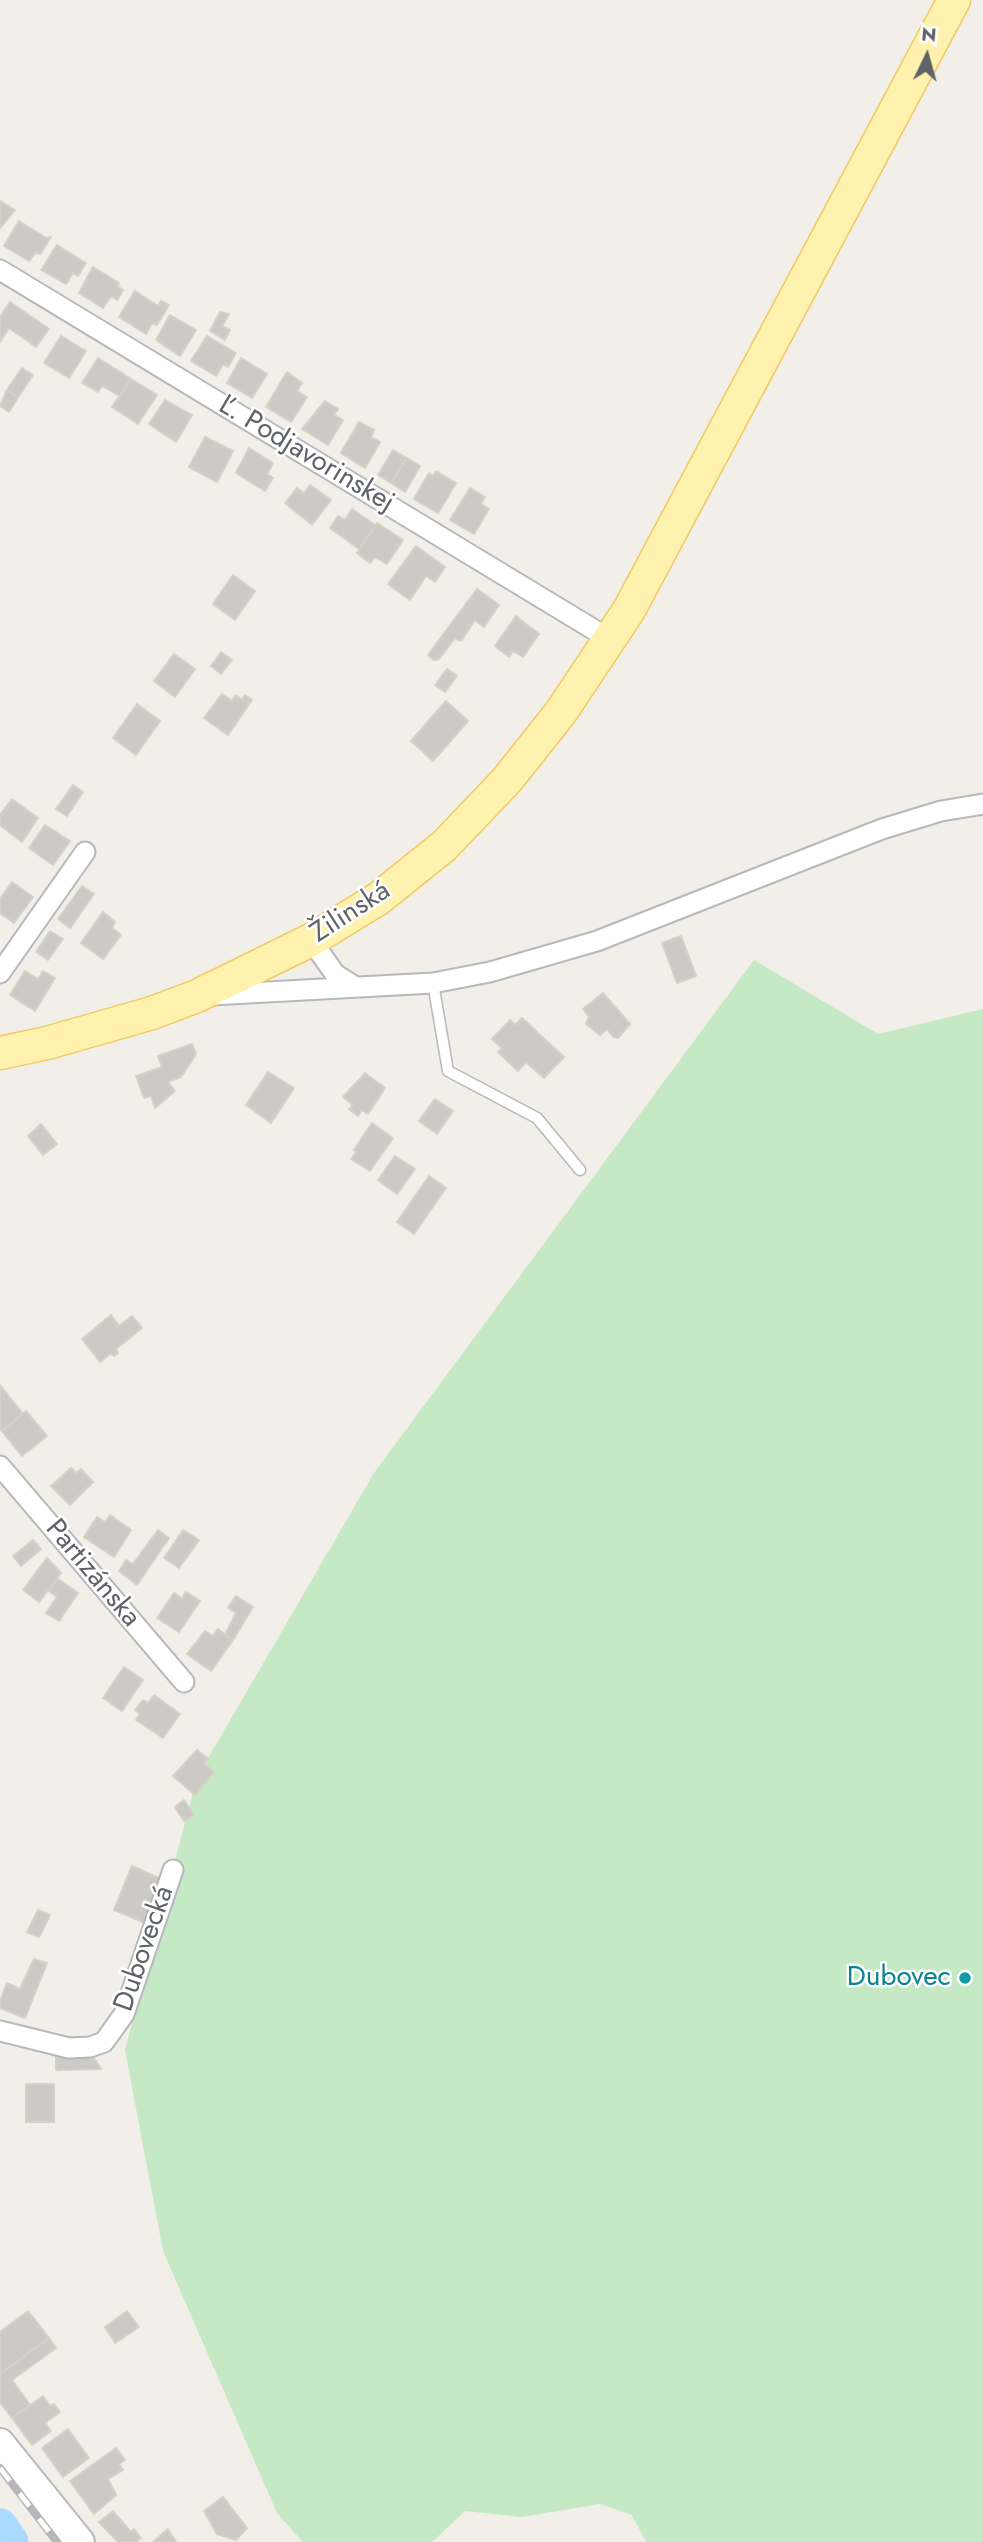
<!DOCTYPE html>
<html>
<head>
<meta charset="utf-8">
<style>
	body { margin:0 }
	#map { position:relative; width:983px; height:2542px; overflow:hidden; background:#f1efe8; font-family:Jost,sans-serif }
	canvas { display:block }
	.north { position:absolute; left:892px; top:21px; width:70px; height:70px; -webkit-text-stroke:5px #fff; paint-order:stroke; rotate:5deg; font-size:19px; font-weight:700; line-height:28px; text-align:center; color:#5f6368 }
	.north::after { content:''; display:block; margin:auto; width:24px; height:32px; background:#5f6368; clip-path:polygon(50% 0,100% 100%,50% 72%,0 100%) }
</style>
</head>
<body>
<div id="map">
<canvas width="983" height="2542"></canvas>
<div class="north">N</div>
</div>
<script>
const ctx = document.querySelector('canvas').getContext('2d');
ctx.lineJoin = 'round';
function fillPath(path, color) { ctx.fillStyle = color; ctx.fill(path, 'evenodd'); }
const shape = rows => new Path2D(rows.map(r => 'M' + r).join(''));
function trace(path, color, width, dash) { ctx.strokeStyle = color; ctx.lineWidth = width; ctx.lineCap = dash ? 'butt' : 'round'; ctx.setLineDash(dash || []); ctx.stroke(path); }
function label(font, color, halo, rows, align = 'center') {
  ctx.font = font + ' Jost,sans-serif'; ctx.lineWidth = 5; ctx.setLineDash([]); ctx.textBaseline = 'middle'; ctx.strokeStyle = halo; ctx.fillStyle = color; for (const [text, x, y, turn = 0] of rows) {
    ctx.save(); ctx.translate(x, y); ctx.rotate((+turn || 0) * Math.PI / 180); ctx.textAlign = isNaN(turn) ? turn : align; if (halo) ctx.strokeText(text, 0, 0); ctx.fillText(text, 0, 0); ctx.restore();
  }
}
fillPath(shape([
	[754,960,878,1034,983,1009,983,2542,646,2542,632,2515,600,2504,522,2517,465,2511,432,2542,303,2542,277,2513,163,2251,125,2050,197,1777,374,1473]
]), '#c5e8c5');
trace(shape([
	[0,2526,11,2542]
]), '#aadaff', 35);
const building = shape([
	[0,201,15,210,0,228,0,201],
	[19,221,46,238,51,237,40,254,36,252,29,261,4,246,19,221],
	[57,245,86,263,78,276,73,273,66,284,41,270,57,245],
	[93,267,119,283,117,286,123,290,117,300,111,296,103,308,79,293,93,267],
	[135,291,158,306,161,301,169,305,157,325,152,323,146,334,119,317,135,291],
	[10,302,49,329,36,347,9,328,0,342,0,317,10,302],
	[220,312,229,314,222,326,230,330,225,340,210,331,220,312],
	[170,315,196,330,180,356,156,340,170,315],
	[61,336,86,351,69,378,44,363,61,336],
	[207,336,236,353,228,367,223,364,216,376,191,361,207,336],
	[98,358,131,379,120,396,102,386,98,392,82,383,98,358],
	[241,358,267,374,252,398,227,383,241,358],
	[22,368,33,375,18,397,7,390,22,368],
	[287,372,302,383,297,391,307,397,291,422,266,407,287,372],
	[131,379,157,395,138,424,112,407,131,379],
	[7,390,18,397,9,412,0,406,7,390],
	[165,400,192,415,176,442,149,424,165,400],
	[325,401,338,409,334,415,343,420,328,445,302,429,325,401],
	[359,422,374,430,371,437,380,442,365,468,341,453,359,422],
	[205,437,233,451,217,482,189,467,205,437],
	[249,448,273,463,267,474,273,478,265,491,236,473,249,448],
	[393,450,407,458,391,483,378,475,393,450],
	[407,458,420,466,405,492,391,483,407,458],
	[436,471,456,483,438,513,414,499,429,473,433,476,436,471],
	[310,485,331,500,312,525,285,503,297,488,304,493,310,485],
	[470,488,485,497,481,504,489,509,474,534,450,520,470,488],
	[352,509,376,526,359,549,330,528,338,516,345,520,352,509],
	[377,523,403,540,387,564,375,557,370,563,357,553,377,523],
	[416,546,445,567,435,582,426,576,410,600,388,584,416,546],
	[233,575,255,591,235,620,213,604,233,575],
	[477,589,499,605,484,627,475,620,461,641,455,638,439,659,434,660,428,655,477,589],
	[516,616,539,634,523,657,513,651,509,657,495,646,516,616],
	[221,652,232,660,221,674,211,666,221,652],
	[174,654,195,669,175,697,154,681,174,654],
	[447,669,457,676,445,692,435,685,447,669],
	[222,694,232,701,236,695,242,700,245,695,252,700,228,735,204,718,222,694],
	[446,701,468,721,433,761,411,741,446,701],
	[137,704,160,721,136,755,113,738,137,704],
	[73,785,83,792,67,816,56,809,73,785],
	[12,799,38,818,22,842,0,825,0,815,12,799],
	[45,825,70,841,53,865,29,848,45,825],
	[12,882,33,897,14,923,0,913,0,899,12,882],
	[82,886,94,894,70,928,58,919,82,886],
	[103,912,115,922,112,928,121,935,103,959,81,943,103,912],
	[50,931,63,939,48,960,36,952,50,931],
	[681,936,696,976,677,983,662,943,681,936],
	[25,971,38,979,43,971,55,978,35,1011,10,995,25,971],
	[603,993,630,1024,618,1038,613,1037,607,1029,600,1035,586,1024,589,1016,583,1009,603,993],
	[522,1018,564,1057,544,1078,526,1062,518,1071,498,1052,502,1048,492,1039,510,1020,515,1025,522,1018],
	[192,1044,196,1054,181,1077,168,1082,175,1091,155,1108,151,1096,144,1098,136,1076,162,1067,158,1056,192,1044],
	[268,1072,294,1088,271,1123,246,1105,268,1072],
	[365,1073,385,1088,368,1114,362,1110,358,1116,349,1109,353,1105,343,1097,365,1073],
	[435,1099,453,1111,437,1134,419,1121,435,1099],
	[372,1123,393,1138,370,1171,351,1159,356,1152,354,1150,372,1123],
	[41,1124,57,1144,43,1155,28,1136,41,1124],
	[395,1156,415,1169,397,1194,378,1180,395,1156],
	[429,1176,446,1188,414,1234,397,1222,429,1176],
	[111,1315,119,1326,132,1316,142,1328,116,1349,118,1353,114,1356,111,1353,100,1362,82,1339,111,1315],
	[0,1385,23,1414,2,1431,0,1428,0,1385],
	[26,1411,47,1436,22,1456,2,1431,26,1411],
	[71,1468,76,1473,81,1469,93,1482,70,1505,51,1486,71,1468],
	[110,1515,131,1530,114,1557,84,1537,97,1517,105,1522,110,1515],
	[158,1530,169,1538,137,1585,119,1571,126,1560,133,1564,158,1530],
	[183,1530,199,1540,179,1568,164,1558,183,1530],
	[33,1540,41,1549,21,1566,13,1556,33,1540],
	[47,1558,61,1573,39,1602,23,1590,47,1558],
	[58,1579,78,1593,59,1621,46,1613,57,1597,49,1591,58,1579],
	[186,1592,200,1601,179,1632,157,1618,174,1593,182,1599,186,1592],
	[236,1596,253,1607,233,1640,225,1635,236,1613,228,1608,236,1596],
	[218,1629,233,1640,211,1671,187,1654,205,1631,213,1636,218,1629],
	[124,1667,143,1680,122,1711,103,1698,124,1667],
	[154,1695,180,1714,163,1738,136,1720,140,1714,135,1710,143,1700,148,1703,154,1695],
	[197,1750,208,1759,204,1764,214,1772,195,1795,173,1776,197,1750],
	[184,1800,194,1815,184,1821,175,1807,184,1800],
	[132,1866,166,1881,148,1924,114,1910,132,1866],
	[38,1910,50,1915,39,1937,27,1932,38,1910],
	[34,1959,47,1963,25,2018,0,2008,0,2002,7,1983,20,1989,34,1959],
	[56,2051,90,2052,101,2069,56,2070,56,2051],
	[26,2084,54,2084,54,2122,26,2122,26,2084],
	[28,2311,49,2338,0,2374,0,2332,28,2311],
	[127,2311,139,2327,115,2343,105,2327,127,2311],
	[49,2338,56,2348,12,2380,30,2405,12,2418,0,2402,0,2374,49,2338],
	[43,2396,50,2406,54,2404,60,2412,45,2423,51,2431,32,2445,12,2418,43,2396],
	[68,2429,89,2458,63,2477,42,2448,68,2429],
	[116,2448,125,2460,119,2464,123,2470,108,2479,116,2495,94,2514,70,2481,116,2448],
	[223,2497,247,2528,236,2540,217,2534,204,2511,223,2497],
	[113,2511,131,2532,134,2529,141,2538,136,2542,118,2542,99,2522,113,2511],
	[168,2529,176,2542,153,2542,168,2529]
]);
fillPath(building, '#cccac5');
trace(building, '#d6d1c6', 2);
const lane = shape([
	[433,983,448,1071,537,1118,580,1170]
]);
const street = shape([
	[0,270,611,640],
	[311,940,335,974,354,986],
	[0,973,85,852],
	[212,995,433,983,490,972,597,941,882,829,941,811,983,804],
	[0,1466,184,1682],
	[0,2031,69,2048,90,2047,104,2042,124,2014,173,1870]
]);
const secondary = shape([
	[0,2443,80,2542]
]);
const primary = shape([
	[0,1053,47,1043,152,1013,197,996,311,940,378,899,444,846,507,780,561,712,629,610,954,0]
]);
trace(lane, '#b5b8bc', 13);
trace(street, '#b5b8bc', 23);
trace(secondary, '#b6babf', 32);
trace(primary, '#f2c960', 35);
trace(lane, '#fff', 10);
trace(street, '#fff', 19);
trace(secondary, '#fff', 28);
trace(primary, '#fff2af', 32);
const rail = shape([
	[0,2468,57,2542]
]);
trace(rail, '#b6b7b8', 8);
trace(rail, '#fff', 5, [16]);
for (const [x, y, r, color] of [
	[965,1978,7,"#0f9aa8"]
]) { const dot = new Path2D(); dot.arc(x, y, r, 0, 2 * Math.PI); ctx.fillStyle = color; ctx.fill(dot); trace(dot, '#fff', 2.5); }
label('28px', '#5f6368', '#fff', [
	["Ľ. Podjavorinskej",306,455,31],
	["Žilinská",351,913,-33],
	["Partizánska",92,1574,50],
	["Dubovecká",145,1949,-71]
]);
label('28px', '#0d838f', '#fff', [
	["Dubovec",951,1978]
], 'right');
</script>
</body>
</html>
